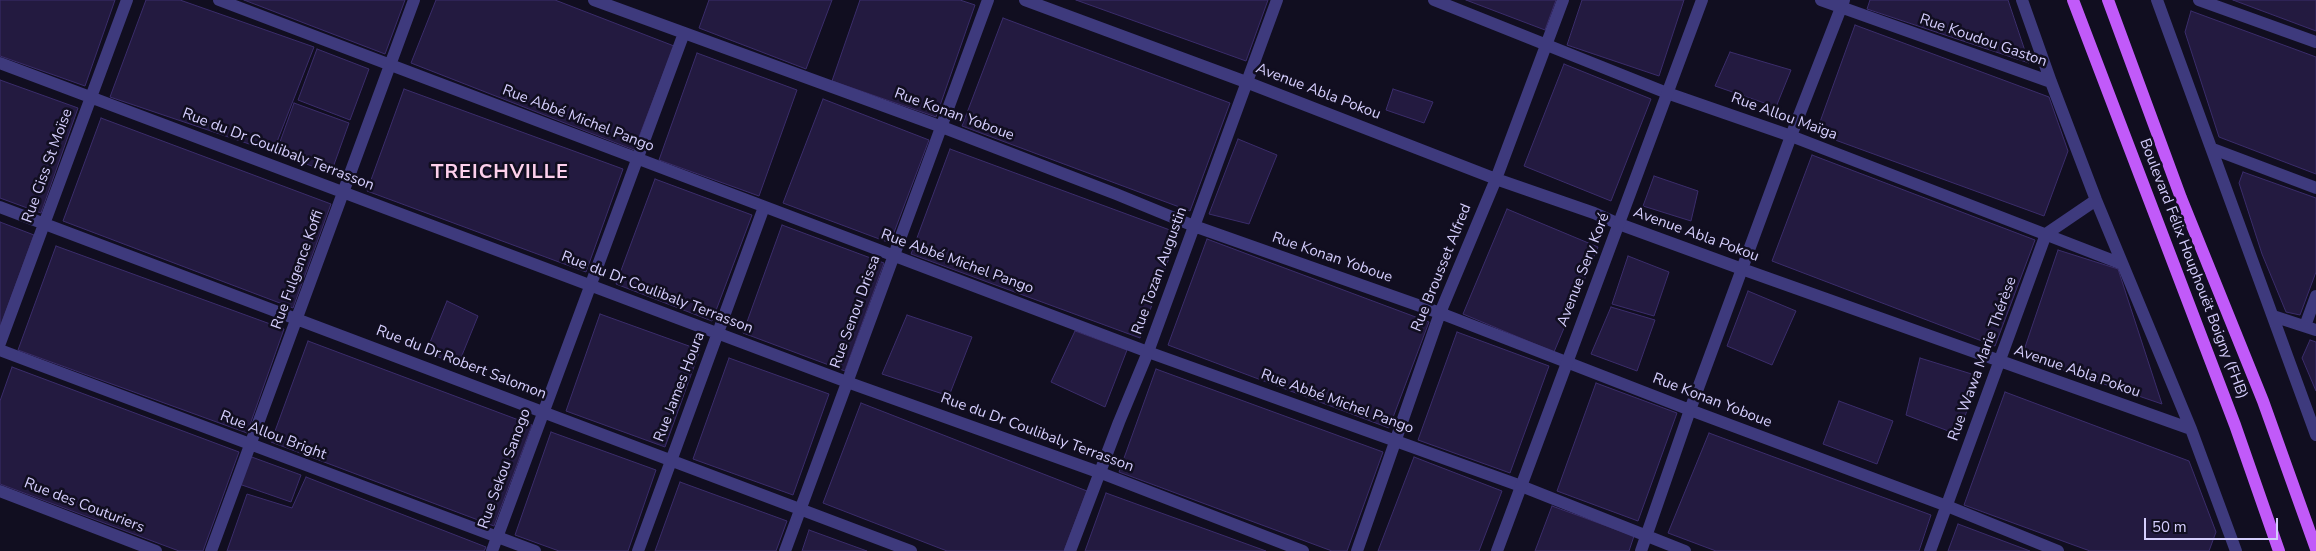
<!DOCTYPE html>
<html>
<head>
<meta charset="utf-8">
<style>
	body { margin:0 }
	#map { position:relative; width:2316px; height:551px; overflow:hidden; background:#110e20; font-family:"Nunito Sans",sans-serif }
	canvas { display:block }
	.scale { position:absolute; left:2144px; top:518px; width:134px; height:22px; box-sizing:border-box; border:2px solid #d5cefd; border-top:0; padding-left:6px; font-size:15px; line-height:18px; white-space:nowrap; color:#d5cefd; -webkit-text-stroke:4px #110e20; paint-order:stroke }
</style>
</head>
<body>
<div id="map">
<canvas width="2316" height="551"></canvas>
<div class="scale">50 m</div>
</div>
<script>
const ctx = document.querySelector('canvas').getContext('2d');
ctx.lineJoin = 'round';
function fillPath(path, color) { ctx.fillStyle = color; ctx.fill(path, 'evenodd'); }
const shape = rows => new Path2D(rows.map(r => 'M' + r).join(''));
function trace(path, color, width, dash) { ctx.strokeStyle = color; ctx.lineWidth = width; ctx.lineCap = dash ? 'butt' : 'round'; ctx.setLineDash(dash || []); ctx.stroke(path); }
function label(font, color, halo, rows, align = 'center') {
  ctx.font = font + ' "Nunito Sans",sans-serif'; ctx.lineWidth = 5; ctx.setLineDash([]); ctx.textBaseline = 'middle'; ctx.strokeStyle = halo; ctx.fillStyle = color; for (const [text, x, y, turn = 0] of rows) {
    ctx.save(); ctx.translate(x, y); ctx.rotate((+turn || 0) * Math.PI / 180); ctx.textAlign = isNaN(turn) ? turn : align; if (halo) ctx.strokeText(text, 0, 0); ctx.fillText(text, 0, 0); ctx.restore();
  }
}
const building = shape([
	[0,0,115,0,85,86,0,56,0,0],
	[146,0,180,0,314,47,273,152,110,97,146,0],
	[244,0,405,0,385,54,244,0],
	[436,0,555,0,674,46,634,150,411,63,436,0],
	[709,0,832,0,806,69,699,28,709,0],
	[860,0,960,0,975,5,936,117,832,81,860,0],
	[1076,0,1268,0,1246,61,1076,0],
	[1466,0,1556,0,1545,30,1466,0],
	[1582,0,1684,0,1659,76,1567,45,1582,0],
	[1870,0,2008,0,2029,63,1867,9,1870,0],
	[2233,0,2316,0,2316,31,2233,0],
	[2191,11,2316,57,2316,174,2219,137,2185,32,2191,11],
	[1003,18,1230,103,1190,211,962,126,1003,18],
	[1855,25,2049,97,2068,151,2044,216,1816,133,1855,25],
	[317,49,369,69,350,120,298,100,317,49],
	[1730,52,1791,70,1776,107,1715,86,1730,52],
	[697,53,797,90,759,196,659,160,697,53],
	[1564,64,1651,99,1611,201,1524,166,1564,64],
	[0,80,78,108,41,213,0,198,0,80],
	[404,89,623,169,586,272,367,191,404,89],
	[1393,89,1433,102,1424,123,1386,110,1393,89],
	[823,99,929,140,890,243,783,203,823,99],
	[294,103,349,123,331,173,276,153,294,103],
	[101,118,331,204,293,308,63,221,101,118],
	[1238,139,1277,155,1249,224,1209,214,1238,139],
	[950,149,1178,233,1140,338,911,254,950,149],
	[1812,155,2035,240,1995,346,1772,261,1812,155],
	[2243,172,2316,198,2316,272,2300,315,2286,312,2262,254,2239,183,2243,172],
	[1654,176,1698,191,1691,221,1643,206,1654,176],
	[655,179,752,215,712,321,616,284,655,179],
	[1507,209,1598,247,1554,352,1463,314,1507,209],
	[0,222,34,235,0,328,0,222],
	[782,225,884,263,845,371,743,333,782,225],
	[1207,239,1429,322,1389,428,1168,345,1207,239],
	[56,246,284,329,247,433,18,350,56,246],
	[2058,250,2118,269,2162,404,2022,356,2058,250],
	[1628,256,1669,272,1654,316,1612,304,1628,256],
	[1748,291,1796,311,1772,365,1727,346,1748,291],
	[447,301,478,316,458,365,426,352,447,301],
	[1611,307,1655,320,1637,371,1591,354,1611,307],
	[600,314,700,350,665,447,566,411,600,314],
	[907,315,972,337,949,396,882,374,907,315],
	[1075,331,1127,350,1105,407,1051,382,1075,331],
	[1457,332,1549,366,1510,473,1418,440,1457,332],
	[2310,340,2316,342,2316,391,2302,358,2310,340],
	[308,341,532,425,494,526,271,442,308,341],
	[729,358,829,394,793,495,693,459,729,358],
	[1920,358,1978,376,1959,435,1906,415,1920,358],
	[12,367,239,452,203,551,179,551,0,484,0,401,12,367],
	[1156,369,1383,452,1347,551,1332,551,1119,472,1156,369],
	[1596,383,1677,413,1638,521,1557,491,1596,383],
	[2005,392,2189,461,2216,532,2209,551,2090,551,1964,505,2005,392],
	[1839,401,1893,421,1877,464,1823,444,1839,401],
	[861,403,1087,491,1064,551,947,551,823,503,861,403],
	[551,432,656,470,628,551,559,551,515,535,551,432],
	[1709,433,1931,515,1919,551,1716,551,1668,533,1709,433],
	[249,456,301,475,291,502,239,484,249,456],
	[1414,457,1502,491,1479,551,1378,551,1414,457],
	[306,477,486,547,484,551,227,551,247,494,292,508,306,477],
	[680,482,787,521,776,551,655,551,680,482],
	[1106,493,1266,551,1085,551,1106,493],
	[1552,506,1634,536,1629,551,1535,551,1552,506],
	[1958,524,2030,551,1948,551,1958,524],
	[809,530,867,551,802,551,809,530]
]);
fillPath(building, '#231a40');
trace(building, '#3b2d6b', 1);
trace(shape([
	[219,0,1148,352,1521,486,1685,551],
	[594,0,942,127,1116,194,1194,226,1440,313,1690,410,1947,506,2058,551],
	[1025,0,1246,82,1496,179,1594,213,1619,224,1742,269,2191,429],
	[1434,0,1667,93,1791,136,2122,264],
	[1821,0,2051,82],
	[2022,0,2051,82,2096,200,2191,429,2236,551],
	[2157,0,2316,435],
	[2199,0,2316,42],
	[0,63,847,382,1101,473,1303,551],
	[2213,149,2316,188],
	[0,207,911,551],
	[2273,316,2316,330],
	[2305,326,2316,296],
	[0,343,127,0],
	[0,350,535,551],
	[0,491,156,551],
	[211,551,414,0],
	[492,551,684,33],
	[638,551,764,207],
	[785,551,988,0],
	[1070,551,1119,422,1148,352,1277,0],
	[1357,551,1440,313,1496,179,1563,0],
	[1641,551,1690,410,1791,136,1844,0],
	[1930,551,2046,234,2096,200]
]), '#3e3a7d', 12);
trace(shape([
	[1497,551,1702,0]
]), '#3e3a7d', 12);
trace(shape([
	[2073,0,2235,425,2279,551],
	[2108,0,2181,198,2263,401,2316,549]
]), '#c15af9', 12);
label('15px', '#d5cefd', '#110e20', [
	["Rue Koudou Gaston",1983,41,19],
	["Avenue Abla Pokou",1318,92,21],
	["Rue Konan Yoboue",954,115,20],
	["Rue Allou Maïga",1784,117,20],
	["Rue Abbé Michel Pango",578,119,21],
	["Rue du Dr Coulibaly Terrasson",278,150,21],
	["Rue Ciss St Moïse",48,166,-70],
	["Avenue Abla Pokou",1696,235,20],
	["Rue Konan Yoboue",1332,258,19],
	["Rue Abbé Michel Pango",957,262,20],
	["Rue Brousset Alfred",1442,268,-68],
	["Boulevard Félix Houphouët Boigny (FHB)",2193,269,69],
	["Rue Fulgence Koffi",298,270,-70],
	["Avenue Sery Koré",1584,270,-69],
	["Rue Tozan Augustin",1160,271,-70],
	["Rue du Dr Coulibaly Terrasson",657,293,21],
	["Rue Senou Drissa",856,312,-70],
	["Rue Wawa Marie Thérèse",1983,359,-70],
	["Rue du Dr Robert Salomon",461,363,21],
	["Avenue Abla Pokou",2077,372,19],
	["Rue James Houra",680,387,-69],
	["Rue Konan Yoboue",1712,401,21],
	["Rue Abbé Michel Pango",1337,402,20],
	["Rue du Dr Coulibaly Terrasson",1037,433,20],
	["Rue Allou Bright",273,436,21],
	["Rue Sekou Sanogo",505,469,-70],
	["Rue des Couturiers",84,506,21]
]);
ctx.letterSpacing = '1px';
label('bold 20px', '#fdd0ec', '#110e20', [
	["TREICHVILLE",500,173]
]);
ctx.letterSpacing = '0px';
</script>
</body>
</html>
